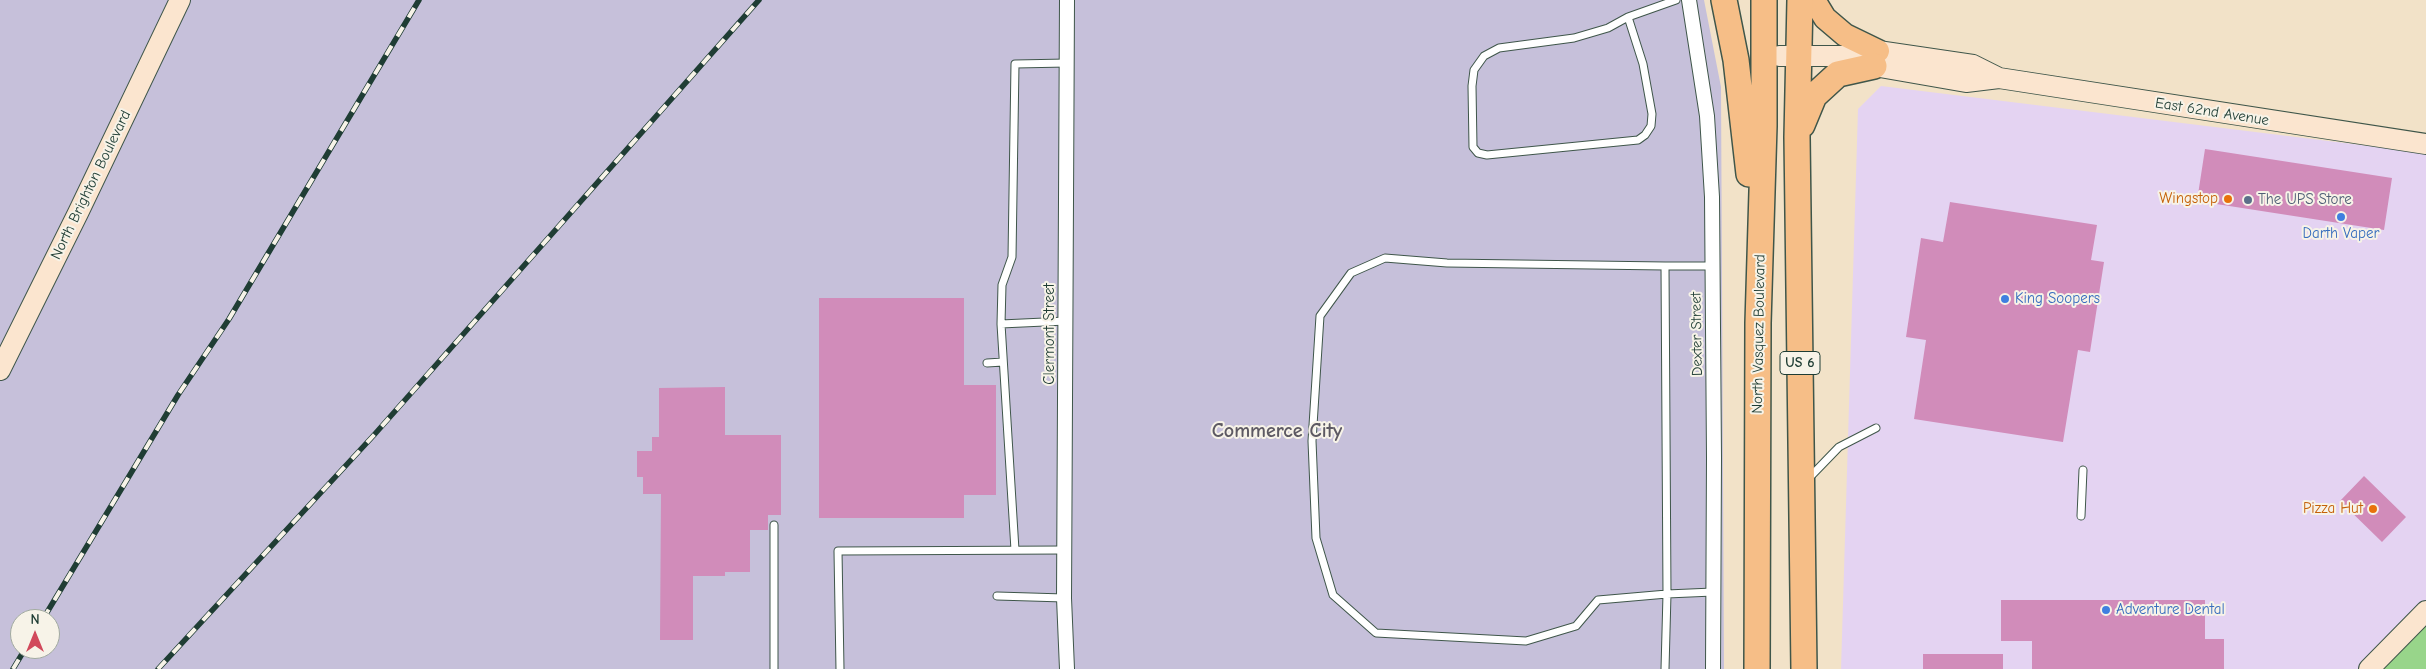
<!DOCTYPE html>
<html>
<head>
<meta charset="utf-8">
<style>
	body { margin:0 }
	#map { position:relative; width:2426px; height:669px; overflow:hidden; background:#f2e2c8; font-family:"Comic Neue",sans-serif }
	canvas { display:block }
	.north { position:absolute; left:10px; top:609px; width:50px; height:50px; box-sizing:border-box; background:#f7f3e8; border:1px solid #a1aaa0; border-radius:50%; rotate:0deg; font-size:14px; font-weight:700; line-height:20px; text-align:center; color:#1f3d34 }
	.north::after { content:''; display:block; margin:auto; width:18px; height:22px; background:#d1495b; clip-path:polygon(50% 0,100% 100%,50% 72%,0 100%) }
</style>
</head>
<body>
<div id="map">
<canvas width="2426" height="669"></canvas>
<div class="north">N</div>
</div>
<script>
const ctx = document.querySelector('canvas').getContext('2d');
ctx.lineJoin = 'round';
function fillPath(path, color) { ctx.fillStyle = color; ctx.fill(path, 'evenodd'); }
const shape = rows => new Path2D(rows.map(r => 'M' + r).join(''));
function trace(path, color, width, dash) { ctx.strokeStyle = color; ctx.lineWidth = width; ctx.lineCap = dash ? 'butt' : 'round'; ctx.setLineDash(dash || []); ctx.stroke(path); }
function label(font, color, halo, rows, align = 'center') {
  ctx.font = font + ' "Comic Neue",sans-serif'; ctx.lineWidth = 4; ctx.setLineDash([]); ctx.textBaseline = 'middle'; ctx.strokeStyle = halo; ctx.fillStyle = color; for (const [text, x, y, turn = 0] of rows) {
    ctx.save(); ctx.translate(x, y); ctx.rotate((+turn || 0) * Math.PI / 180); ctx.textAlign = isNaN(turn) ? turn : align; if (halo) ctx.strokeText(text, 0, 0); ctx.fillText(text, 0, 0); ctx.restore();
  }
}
fillPath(shape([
	[1881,86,2426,153,2426,610,2368,669,1841,669,1858,109]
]), '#e4d3f2');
fillPath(shape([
	[0,0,1704,0,1721,87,1724,669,0,669],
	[20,619,50,619,50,649,20,649]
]), '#c6c0da');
fillPath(shape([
	[2426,611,2426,669,2369,669]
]), '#98d58a');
fillPath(shape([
	[2205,149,2392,178,2384,230,2197,201],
	[1950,202,2097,225,2091,260,2104,262,2090,352,2078,350,2063,442,1914,419,1926,340,1906,337,1921,238,1943,242],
	[819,298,964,298,964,385,996,385,996,495,964,495,964,518,819,518],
	[725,387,725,435,781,435,781,515,768,515,768,530,750,530,750,572,725,572,725,576,693,576,693,640,660,640,661,494,643,494,643,477,637,477,637,451,652,451,652,437,659,437,659,388],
	[2364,476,2406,517,2382,542,2340,501],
	[2001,600,2205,600,2205,639,2224,639,2224,669,2032,669,2032,641,2001,641],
	[1923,654,2003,654,2003,669,1923,669]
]), '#d18cba');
const lane = shape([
	[1628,17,1643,64,1652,114,1651,126,1645,135,1638,140,1487,155,1478,153,1473,147,1472,86,1474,70,1484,56,1499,48,1574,38,1608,28,1628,17,1676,0],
	[1665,266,1447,263,1385,258,1351,273,1320,316,1312,441,1316,538,1333,595,1376,633,1526,641,1576,626,1598,600,1667,594,1665,669],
	[1712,266,1665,266,1667,594,1713,592],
	[1001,324,1002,285,1012,257,1015,64,1067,63],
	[987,363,1003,362],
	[1809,478,1839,447,1876,428],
	[2081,516,2083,470],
	[774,525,774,669],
	[1015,550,1001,324,1066,321],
	[997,596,1064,598],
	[840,669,838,551,1065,550]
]);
const street = shape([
	[1689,0,1707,116,1712,197,1714,458,1713,669],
	[1067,669,1064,598,1067,0]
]);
const secondary = shape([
	[1779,56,1855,56,1878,51,1973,65,1999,78],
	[1855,56,1874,66,1966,82,1999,78,2426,144],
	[0,370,78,213,180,0],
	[2369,669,2426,611]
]);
const primary = shape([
	[1814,0,1825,18,1845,35,1878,51]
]);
const highway = shape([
	[1724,0,1736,60,1749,174],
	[1800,0,1797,137,1804,669],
	[1802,125,1814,96,1838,74,1874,66],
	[1757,669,1758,323,1764,126,1764,0]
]);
trace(lane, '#3f564a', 9);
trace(street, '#3f564a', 16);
trace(secondary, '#3f564a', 22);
trace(primary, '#3f564a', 25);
trace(highway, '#3f564a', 28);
trace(lane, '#fff', 7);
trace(street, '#fff', 14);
trace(secondary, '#fbe5cf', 20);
trace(primary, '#f6be87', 22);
trace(highway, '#f6be87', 25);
const rail = shape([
	[43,619,178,395,229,319,419,0],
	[13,669,25,649],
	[158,669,374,435,759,0]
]);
trace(rail, '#1f3d34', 5.5);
trace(rail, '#f7f3e8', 4, [11]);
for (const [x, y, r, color] of [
	[2228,199,5,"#e8710a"],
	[2248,200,5,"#5c6f8a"],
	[2341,217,5,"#3f7fe0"],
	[2005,299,5,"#3f7fe0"],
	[2373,509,5,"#e8710a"],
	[2106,610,5,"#3f7fe0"]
]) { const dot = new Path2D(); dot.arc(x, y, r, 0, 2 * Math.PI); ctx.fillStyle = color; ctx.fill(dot); trace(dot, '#f7f3e8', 2); }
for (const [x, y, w] of [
	[1800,363,40]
]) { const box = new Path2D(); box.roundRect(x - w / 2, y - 11.5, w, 23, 4); ctx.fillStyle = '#f7f3e8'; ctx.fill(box); trace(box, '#1f3d34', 1); }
label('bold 14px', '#1f3d34', null, [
	["US 6",1800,363]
]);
label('15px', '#1f3d34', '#f7f3e8', [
	["East 62nd Avenue",2212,112,9],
	["North Brighton Boulevard",91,185,-64],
	["Clermont Street",1050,334,-90],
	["Dexter Street",1697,334,-91],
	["North Vasquez Boulevard",1759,334,-89]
]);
label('15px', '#c56008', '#f7f3e8', [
	["Wingstop",2218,199],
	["Pizza Hut",2363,509]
], 'right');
label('15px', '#4e5e75', '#f7f3e8', [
	["The UPS Store",2258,200]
], 'left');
label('15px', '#366cbe', '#f7f3e8', [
	["Darth Vaper",2341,234,"center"],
	["King Soopers",2015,299],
	["Adventure Dental",2116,610]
], 'left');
label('bold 20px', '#5d5963', '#f7f3e8', [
	["Commerce City",1277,431]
]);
</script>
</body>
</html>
